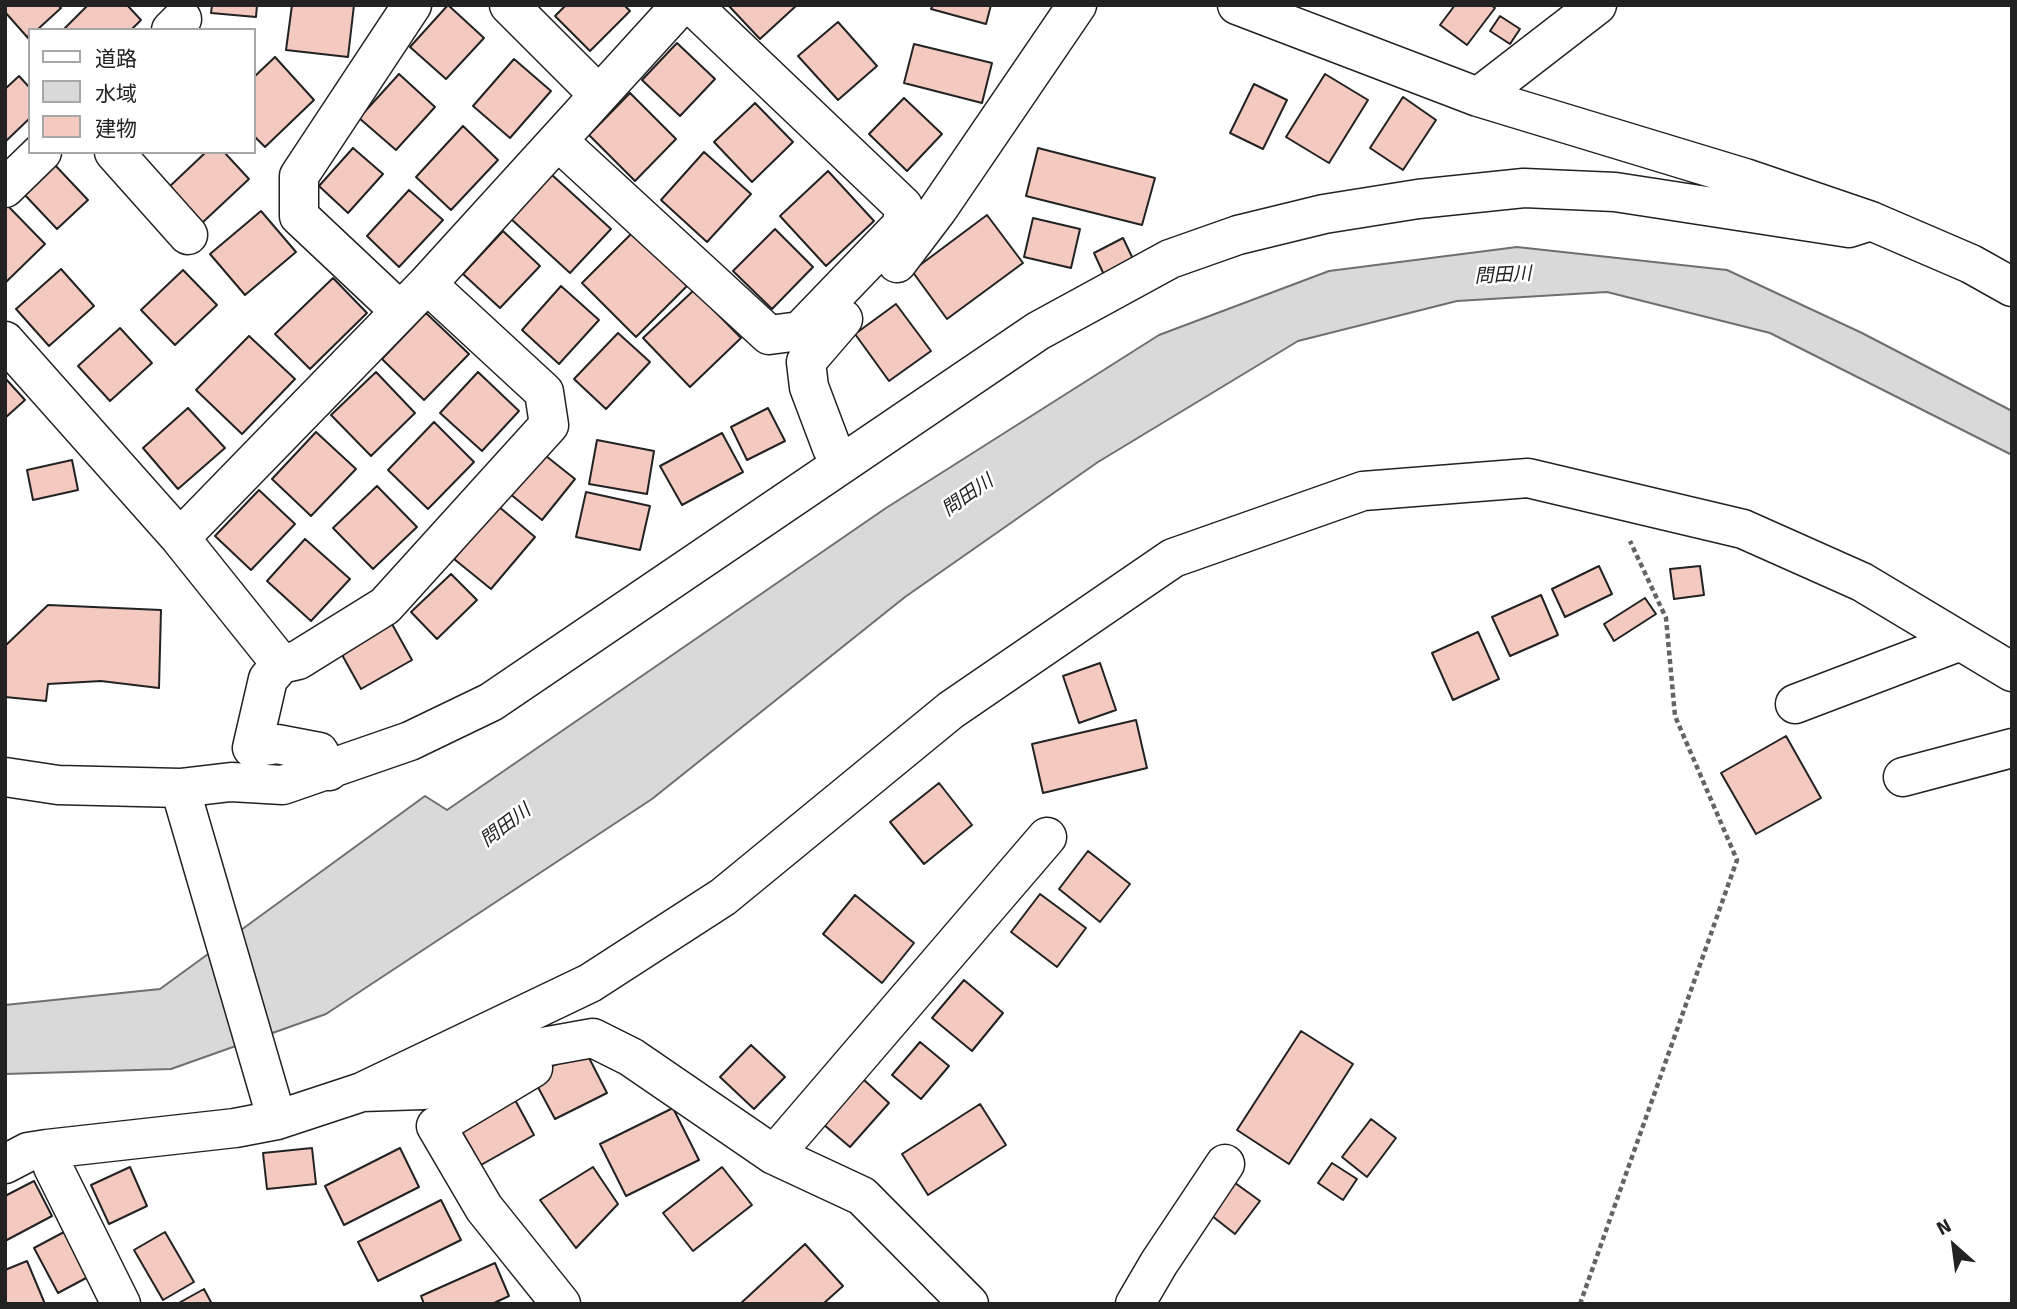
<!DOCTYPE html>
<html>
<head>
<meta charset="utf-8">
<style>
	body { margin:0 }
	#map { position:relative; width:2017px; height:1309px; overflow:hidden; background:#fff; font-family:Signika,"Noto Sans JP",sans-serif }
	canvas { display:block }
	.frame { position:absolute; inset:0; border:7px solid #222; pointer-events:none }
	.legend { position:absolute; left:28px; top:28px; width:228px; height:126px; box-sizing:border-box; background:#fff; border:2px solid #a7a7a7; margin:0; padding:9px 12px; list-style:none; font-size:21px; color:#222 }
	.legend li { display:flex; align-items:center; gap:14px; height:35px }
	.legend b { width:35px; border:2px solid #a7a7a7 }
	.north { position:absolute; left:1919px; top:1211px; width:70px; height:70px; -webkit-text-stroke:5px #fff; paint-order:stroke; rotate:332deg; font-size:19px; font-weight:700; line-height:28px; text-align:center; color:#222 }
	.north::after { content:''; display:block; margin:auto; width:24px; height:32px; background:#222; clip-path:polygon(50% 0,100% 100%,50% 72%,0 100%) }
</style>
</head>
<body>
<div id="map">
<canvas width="2017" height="1309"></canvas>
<div class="frame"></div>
<ul class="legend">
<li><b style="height:9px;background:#fff"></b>道路</li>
<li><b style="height:19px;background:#d9d9d9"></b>水域</li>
<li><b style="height:19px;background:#f3c9c0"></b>建物</li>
</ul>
<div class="north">N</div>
</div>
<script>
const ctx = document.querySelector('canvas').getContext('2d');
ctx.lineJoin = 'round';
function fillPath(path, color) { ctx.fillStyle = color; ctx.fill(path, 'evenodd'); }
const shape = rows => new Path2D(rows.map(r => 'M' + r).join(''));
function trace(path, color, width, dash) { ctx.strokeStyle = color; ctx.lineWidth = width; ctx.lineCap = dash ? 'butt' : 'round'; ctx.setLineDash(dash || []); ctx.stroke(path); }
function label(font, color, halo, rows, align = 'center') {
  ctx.font = font + ' Signika,"Noto Sans JP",sans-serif'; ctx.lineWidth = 5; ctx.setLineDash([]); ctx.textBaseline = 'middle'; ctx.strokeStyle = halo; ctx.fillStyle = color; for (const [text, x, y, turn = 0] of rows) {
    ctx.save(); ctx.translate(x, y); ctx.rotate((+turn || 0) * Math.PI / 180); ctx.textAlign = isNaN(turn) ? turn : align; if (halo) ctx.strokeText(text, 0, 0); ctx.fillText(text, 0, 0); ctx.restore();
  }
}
const water = shape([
	[1517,247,1727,270,1862,333,2012,411,2012,455,1770,333,1607,292,1457,301,1298,341,1098,462,905,597,652,799,326,1014,171,1069,5,1074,5,1005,160,989,425,796,447,810,886,508,1159,335,1329,271,1517,247]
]);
fillPath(water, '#d9d9d9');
trace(water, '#6f6f6f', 2);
const building = shape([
	[5,5,58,5,61,8,37,30,30,30,28,38,5,12,5,5],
	[88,5,127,5,141,20,131,30,63,30,88,5],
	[212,5,257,5,256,17,211,13,212,5],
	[292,5,354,5,348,57,286,50,292,5],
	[448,5,484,38,446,79,410,47,448,5],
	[566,5,624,5,630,11,590,51,555,16,566,5],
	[728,5,797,5,760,39,728,5],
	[933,5,991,5,986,24,931,9,933,5],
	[1455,5,1491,5,1495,8,1467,45,1440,25,1455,5],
	[1500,16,1520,29,1510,44,1490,31,1500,16],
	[838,22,877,66,838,100,798,56,838,22],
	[677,43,715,79,680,116,642,80,677,43],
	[914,44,992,63,982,103,904,83,914,44],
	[275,57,314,100,265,147,254,136,254,77,275,57],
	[514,59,551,91,510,138,473,106,514,59],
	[399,74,435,107,396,150,359,118,399,74],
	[1325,74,1368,100,1329,163,1286,137,1325,74],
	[19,76,30,88,30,118,6,141,5,89,19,76],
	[1254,84,1287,100,1263,149,1230,133,1254,84],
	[630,93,676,139,635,181,589,135,630,93],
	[1403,97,1436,120,1403,170,1370,148,1403,97],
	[904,98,942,134,907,171,869,134,904,98],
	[755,103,793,142,752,182,714,142,755,103],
	[463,126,498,160,451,210,416,177,463,126],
	[353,148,383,174,348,213,319,186,353,148],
	[1038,148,1155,178,1142,225,1026,196,1038,148],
	[206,152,224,152,249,179,202,223,168,188,206,152],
	[704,152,751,194,707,242,661,200,704,152],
	[54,164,88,200,57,229,23,193,54,164],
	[828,171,874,221,826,266,780,216,828,171],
	[551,174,611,229,570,273,510,218,551,174],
	[409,190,443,220,399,267,367,236,409,190],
	[7,205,45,244,5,283,5,206,7,205],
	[261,211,296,252,245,295,210,254,261,211],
	[987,215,1023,263,947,319,912,271,987,215],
	[1033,218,1080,229,1071,268,1024,257,1033,218],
	[775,229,813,267,772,309,733,271,775,229],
	[503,231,540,266,500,308,463,274,503,231],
	[633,232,687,286,636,337,582,283,633,232],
	[1123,238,1135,263,1105,277,1094,253,1123,238],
	[61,269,94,306,49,346,16,309,61,269],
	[183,270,217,305,175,345,141,310,183,270],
	[333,278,367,313,310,369,275,334,333,278],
	[561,286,599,320,559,364,522,330,561,286],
	[694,290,741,338,690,387,643,338,694,290],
	[896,304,931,351,889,381,855,334,896,304],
	[426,313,469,354,424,400,382,359,426,313],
	[120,328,152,363,110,401,78,366,120,328],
	[618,333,650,362,606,409,574,379,618,333],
	[249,336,295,379,242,434,196,390,249,336],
	[376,372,415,413,371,456,331,415,376,372],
	[478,372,519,411,482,451,440,413,478,372],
	[5,378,25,400,5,418,5,378],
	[188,408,225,448,178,489,143,448,188,408],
	[768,408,785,441,747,460,731,427,768,408],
	[434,422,474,462,428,509,388,470,434,422],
	[316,432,356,469,311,516,272,479,316,432],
	[722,433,743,472,682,505,660,466,722,433],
	[597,440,654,451,647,494,589,484,597,440],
	[541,452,575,479,542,520,509,493,541,452],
	[72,460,78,490,33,500,27,470,72,460],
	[377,486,417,527,373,569,333,528,377,486],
	[259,490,295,524,251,570,215,536,259,490],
	[586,492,650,506,640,550,576,537,586,492],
	[498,506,535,537,491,589,454,559,498,506],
	[305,539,350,579,311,621,267,581,305,539],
	[1599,566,1612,594,1565,617,1552,589,1599,566],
	[1700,566,1704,595,1674,599,1670,569,1700,566],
	[451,574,477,600,437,639,411,612,451,574],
	[1541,595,1558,635,1510,656,1492,617,1541,595],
	[1645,598,1656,614,1614,641,1604,624,1645,598],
	[48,605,161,610,159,688,101,681,48,684,46,701,5,697,6,645,48,605],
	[392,624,412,660,361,689,341,653,392,624],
	[1478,632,1499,679,1453,700,1432,653,1478,632],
	[1100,663,1116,710,1079,723,1063,676,1100,663],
	[1136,720,1147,768,1043,793,1032,744,1136,720],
	[1786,736,1821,798,1756,834,1721,773,1786,736],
	[939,783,972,825,924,864,890,822,939,783],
	[1088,851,1130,884,1100,922,1059,889,1088,851],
	[1040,894,1086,928,1057,967,1011,932,1040,894],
	[855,895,914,943,882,983,823,934,855,895],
	[964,980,1003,1013,972,1051,932,1018,964,980],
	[1301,1031,1353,1064,1289,1164,1237,1130,1301,1031],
	[920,1042,949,1066,921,1099,892,1075,920,1042],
	[751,1045,785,1077,754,1109,720,1077,751,1045],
	[585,1050,607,1093,555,1119,532,1076,585,1050],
	[863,1079,889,1103,850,1147,823,1124,863,1079],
	[514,1098,534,1135,481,1165,460,1128,514,1098],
	[980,1104,1006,1145,928,1195,902,1154,980,1104],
	[673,1108,699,1160,626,1196,600,1144,673,1108],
	[1371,1119,1396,1138,1367,1177,1342,1157,1371,1119],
	[312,1148,316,1184,267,1189,263,1153,312,1148],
	[400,1148,419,1187,344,1225,325,1186,400,1148],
	[1332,1163,1357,1179,1343,1200,1318,1183,1332,1163],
	[130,1167,147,1206,109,1224,91,1185,130,1167],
	[593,1167,618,1204,576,1248,540,1200,593,1167],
	[722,1167,752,1205,693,1251,663,1213,722,1167],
	[1231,1180,1260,1201,1235,1234,1207,1212,1231,1180],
	[34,1181,52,1216,5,1241,5,1196,34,1181],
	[441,1200,461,1240,378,1281,358,1242,441,1200],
	[64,1232,88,1277,58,1293,34,1248,64,1232],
	[165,1232,194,1282,163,1300,134,1250,165,1232],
	[805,1244,843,1286,823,1304,740,1304,805,1244],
	[27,1261,45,1304,5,1304,5,1270,27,1261],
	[495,1263,509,1296,492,1304,424,1304,421,1296,495,1263],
	[204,1289,212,1304,177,1304,204,1289]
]);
fillPath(building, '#f3c9c0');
trace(building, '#222', 2);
const minor = shape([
	[509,5,598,94],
	[1237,5,1478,97,1745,178,1871,221,1971,264,2012,287],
	[171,30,182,19],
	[1478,97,1597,5],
	[558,141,769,335,800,331,903,224,903,206,692,5],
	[114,152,188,235],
	[5,188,42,152],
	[897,263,938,209,1077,5],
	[400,311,299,216,299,176,412,5],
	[5,341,180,538,281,664,298,660,385,606,549,425,544,392,427,284],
	[841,463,832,448,809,387,806,362,843,319],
	[180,538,427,284,681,5],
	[281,664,268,679,252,748,277,744,319,752,329,771],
	[1795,704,1958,642],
	[5,777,58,785,180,788,231,782,283,785,410,741,491,702,1038,331,1170,259,1238,235,1324,214,1418,199,1524,188,1615,192,1849,228,1871,221],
	[1903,777,2012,748],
	[180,788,277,1120],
	[533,1068,436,1126,484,1208,561,1304],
	[362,1092,590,983,723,897,951,710,1173,558,1363,491,1528,478,1743,529,1862,582,2012,672],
	[47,1149,53,1167,121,1304],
	[774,1155,1047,837],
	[5,1164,28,1152,47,1149,235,1128,277,1120,362,1092,423,1090,543,1047,593,1038,631,1057,774,1155,862,1196,969,1304],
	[1135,1304,1159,1263,1225,1164]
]);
trace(minor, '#222', 41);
trace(shape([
	[1580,1304,1737,860,1675,716,1666,618,1630,541]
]), '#646464', 4.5, [5, 3.5]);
trace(minor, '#fff', 38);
label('italic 19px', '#222', '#fff', [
	["問田川",1503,276,-3],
	["問田川",968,496,-35],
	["問田川",506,826,-37]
]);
</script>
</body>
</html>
